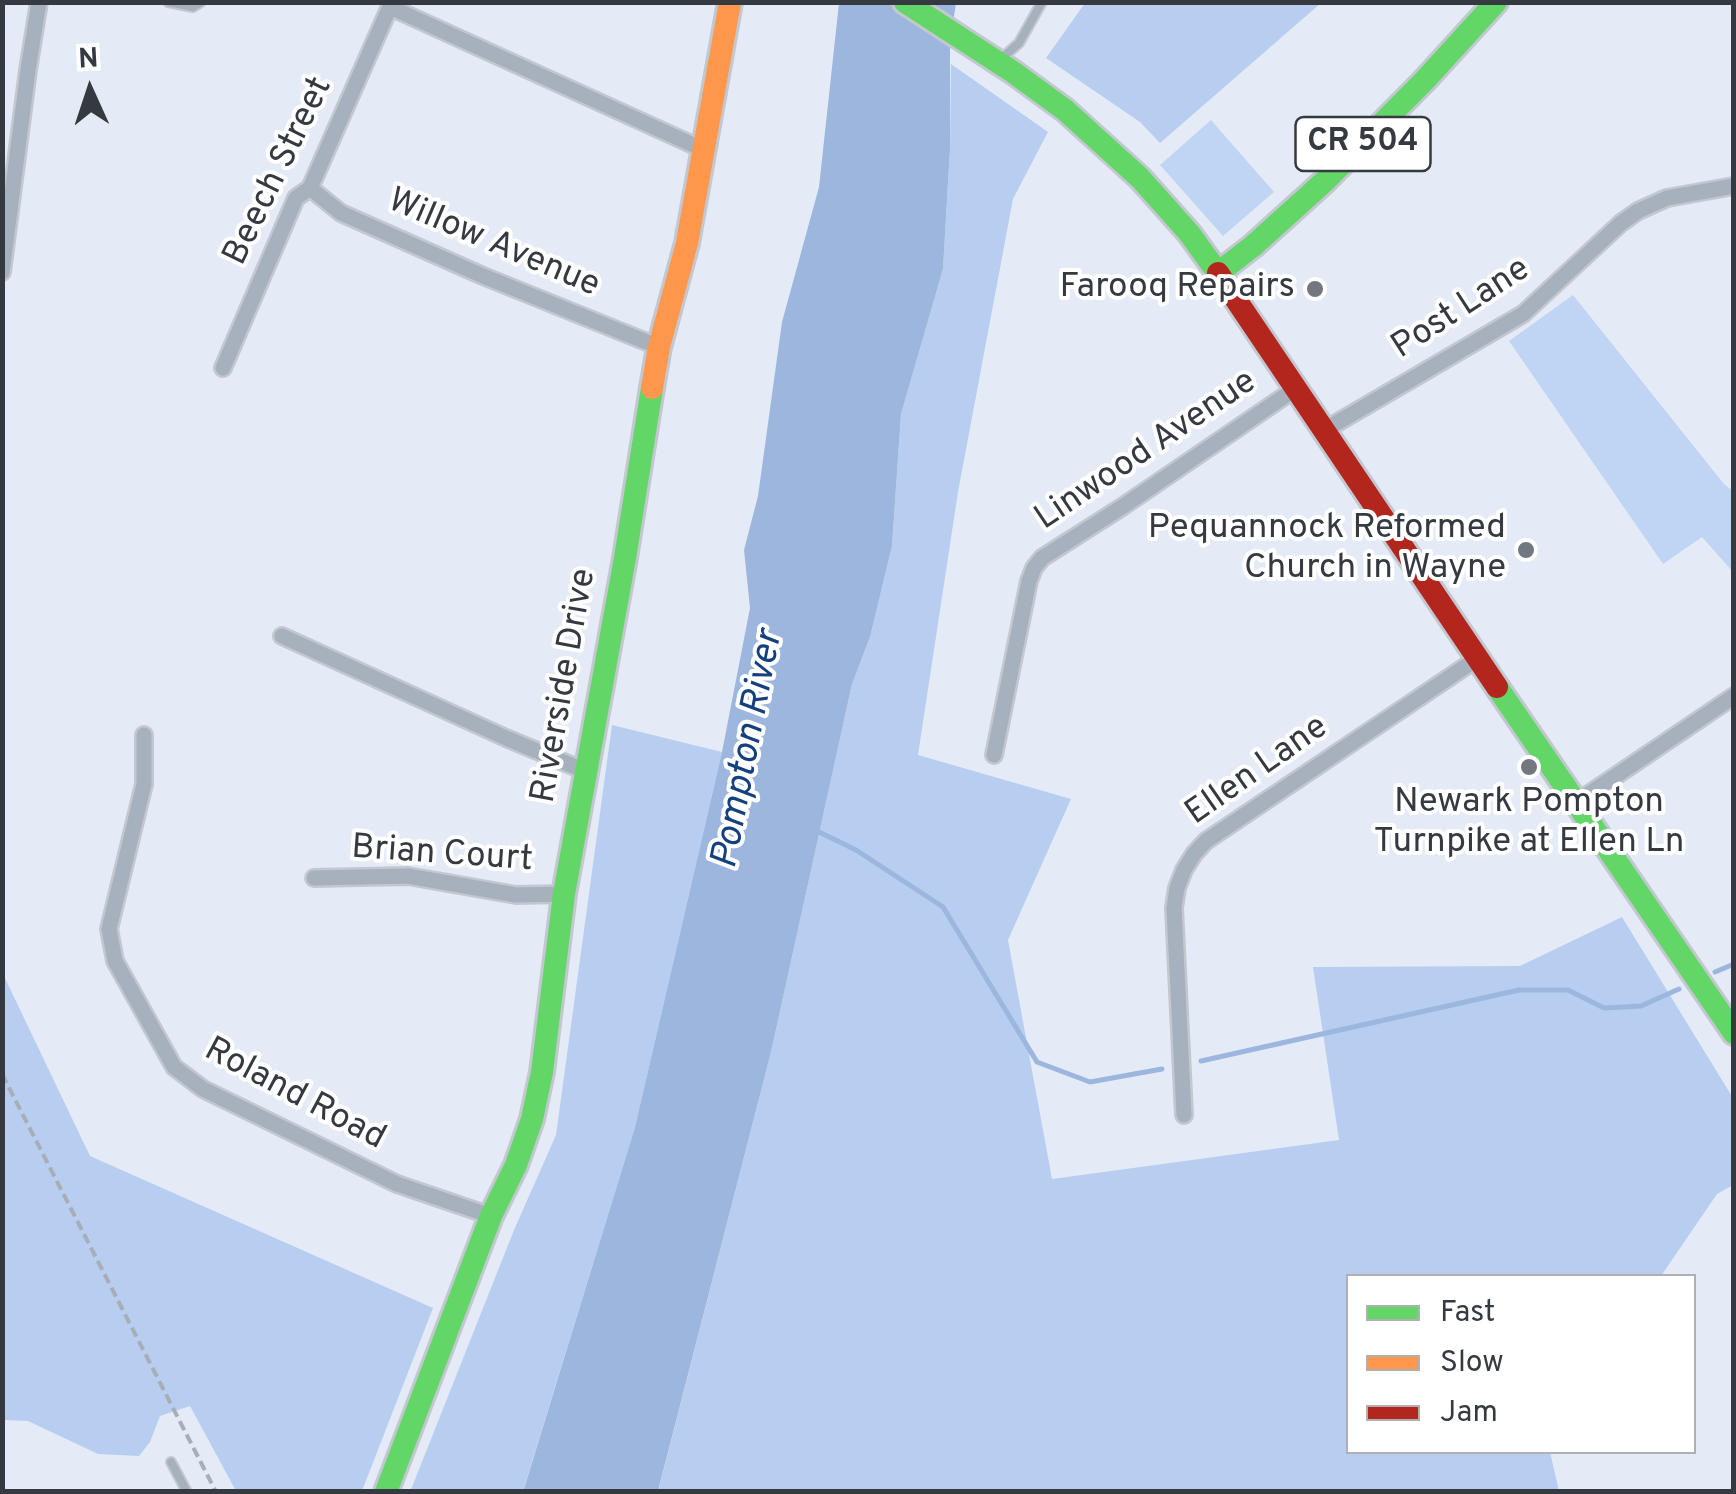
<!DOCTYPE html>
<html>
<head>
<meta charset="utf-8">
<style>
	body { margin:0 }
	#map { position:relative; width:1736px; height:1494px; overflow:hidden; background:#e5ebf6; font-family:Overpass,sans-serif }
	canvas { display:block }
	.frame { position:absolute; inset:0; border:5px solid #353a41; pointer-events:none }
	.legend { position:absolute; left:1346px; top:1274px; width:350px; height:180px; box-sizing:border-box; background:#fff; border:2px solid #aeb0b3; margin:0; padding:12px 18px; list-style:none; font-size:30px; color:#353a41 }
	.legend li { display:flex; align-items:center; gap:20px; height:50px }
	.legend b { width:50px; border:2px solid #aeb0b3 }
	.north { position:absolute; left:40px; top:40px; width:100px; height:100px; -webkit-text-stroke:8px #fff; paint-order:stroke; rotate:357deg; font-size:28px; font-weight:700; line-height:40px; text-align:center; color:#353a41 }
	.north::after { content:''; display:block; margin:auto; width:35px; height:45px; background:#353a41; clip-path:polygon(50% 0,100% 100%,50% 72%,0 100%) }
</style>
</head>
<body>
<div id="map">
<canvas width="1736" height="1494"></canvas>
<div class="frame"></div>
<ul class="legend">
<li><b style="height:12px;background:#63d668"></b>Fast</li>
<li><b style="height:12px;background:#ff974d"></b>Slow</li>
<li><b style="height:12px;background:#b3261e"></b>Jam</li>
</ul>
<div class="north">N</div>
</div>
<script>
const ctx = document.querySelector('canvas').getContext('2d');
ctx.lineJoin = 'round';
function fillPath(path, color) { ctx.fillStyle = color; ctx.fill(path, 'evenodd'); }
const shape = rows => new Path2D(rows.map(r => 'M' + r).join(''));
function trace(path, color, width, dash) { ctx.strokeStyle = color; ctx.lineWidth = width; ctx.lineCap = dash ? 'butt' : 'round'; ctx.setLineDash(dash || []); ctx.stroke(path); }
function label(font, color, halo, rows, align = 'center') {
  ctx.font = font + ' Overpass,sans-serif'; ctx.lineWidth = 8; ctx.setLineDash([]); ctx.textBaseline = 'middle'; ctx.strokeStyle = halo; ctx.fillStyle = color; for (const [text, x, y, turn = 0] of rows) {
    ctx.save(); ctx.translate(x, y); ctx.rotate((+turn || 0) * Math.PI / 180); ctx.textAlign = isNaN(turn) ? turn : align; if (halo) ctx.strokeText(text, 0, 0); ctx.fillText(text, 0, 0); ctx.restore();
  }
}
fillPath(shape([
	[1211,120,1274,192,1223,236,1160,165],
	[1573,295,1724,484,1733,491,1733,572,1702,537,1663,564,1509,341]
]), '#c0d4f4');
fillPath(shape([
	[1085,3,1320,2,1321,3,1160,143,1140,122,1046,58],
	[951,64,1048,132,1013,199,958,492,918,755,1071,799,1008,940,1052,1179,1339,1140,1313,967,1520,966,1622,917,1733,1098,1733,1185,1717,1194,1661,1276,1348,1276,1348,1452,1550,1452,1559,1491,658,1492,771,1052,852,684,870,637,892,546,901,414,943,269,950,148],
	[612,725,722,752,635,1127,523,1491,410,1492,514,1230,556,1135],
	[3,974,90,1156,433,1308,362,1491,236,1491,190,1406,160,1416,150,1442,139,1456,98,1454,28,1421,3,1420]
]), '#b7cef0');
fillPath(shape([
	[839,3,956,3,950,42,950,148,943,269,901,414,892,546,870,637,852,684,771,1052,658,1491,523,1492,635,1127,722,752,750,608,744,550,758,496,782,322,819,187]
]), '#9cb6de');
trace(shape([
	[819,832,856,850,943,907,1037,1062,1090,1082,1162,1069],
	[1715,972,1734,964],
	[1201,1061,1519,990,1568,990,1604,1008,1641,1006,1679,989]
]), '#9cb6de', 5);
const lane = shape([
	[168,2,193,7,201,2],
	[1001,59,1019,43,1042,2],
	[171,1462,187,1492]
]);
const street = shape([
	[390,7,702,149],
	[310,188,341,213,483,276,659,347],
	[2,272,28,70,39,2],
	[223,368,296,198,310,188,392,2],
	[1323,431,1523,314,1621,223,1638,211,1667,198,1734,186],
	[282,636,506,738,585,771],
	[144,735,144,784,109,929,115,961,174,1067,203,1089,397,1184,491,1216],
	[994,755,1029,581,1034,568,1042,558,1122,507,1295,389],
	[1577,802,1734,696],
	[314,878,408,876,516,895,564,894],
	[1184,1115,1174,908,1177,888,1184,870,1194,854,1206,841,1478,658]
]);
const fast = shape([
	[905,2,1013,72,1065,110,1140,178,1189,233,1218,273,1253,246,1326,180,1425,80,1496,2],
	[1497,687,1734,1033],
	[386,1492,491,1216,516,1165,532,1119,542,1072,564,894,625,558,652,388]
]);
const slow = shape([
	[652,388,659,347,687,243,730,2]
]);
const jam = shape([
	[1218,273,1497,687]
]);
trace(lane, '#c3c8d0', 12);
trace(street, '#c3c8d0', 20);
trace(fast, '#c3c8d0', 28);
trace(slow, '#c3c8d0', 28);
trace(jam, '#c3c8d0', 28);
trace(shape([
	[2,1074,216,1492]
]), '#a8aeb8', 4, [10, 5]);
trace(lane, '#a7b0bd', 8);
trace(street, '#a7b0bd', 15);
trace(fast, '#63d668', 22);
trace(slow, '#ff974d', 22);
trace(jam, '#b3261e', 22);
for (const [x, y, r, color] of [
	[1315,289,10,"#737880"],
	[1526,550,10,"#737880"],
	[1529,767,10,"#737880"]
]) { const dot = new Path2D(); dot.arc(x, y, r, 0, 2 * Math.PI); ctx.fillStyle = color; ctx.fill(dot); trace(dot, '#fff', 4); }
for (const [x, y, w] of [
	[1363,144,135]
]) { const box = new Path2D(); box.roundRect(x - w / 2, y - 27, w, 54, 8); ctx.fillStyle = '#fff'; ctx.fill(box); trace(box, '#353a41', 2.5); }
label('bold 32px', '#353a41', null, [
	["CR 504",1363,144]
]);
label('35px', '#353a41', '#fff', [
	["Beech Street",280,172,-64],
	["Willow Avenue",493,245,23],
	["Post Lane",1462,310,-33],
	["Linwood Avenue",1147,452,-34],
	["Riverside Drive",566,686,-80],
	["Ellen Lane",1258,772,-35],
	["Brian Court",442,856,4],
	["Roland Road",294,1096,28]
]);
label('35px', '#353a41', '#fff', [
	["Farooq Repairs",1295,289],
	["Pequannock Reformed",1506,530],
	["Church in Wayne",1506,570],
	["Newark Pompton",1529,804,"center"],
	["Turnpike at Ellen Ln",1529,844,"center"]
], 'right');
label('italic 38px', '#14407f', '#fff', [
	["Pompton River",750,750,-79]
]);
</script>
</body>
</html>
